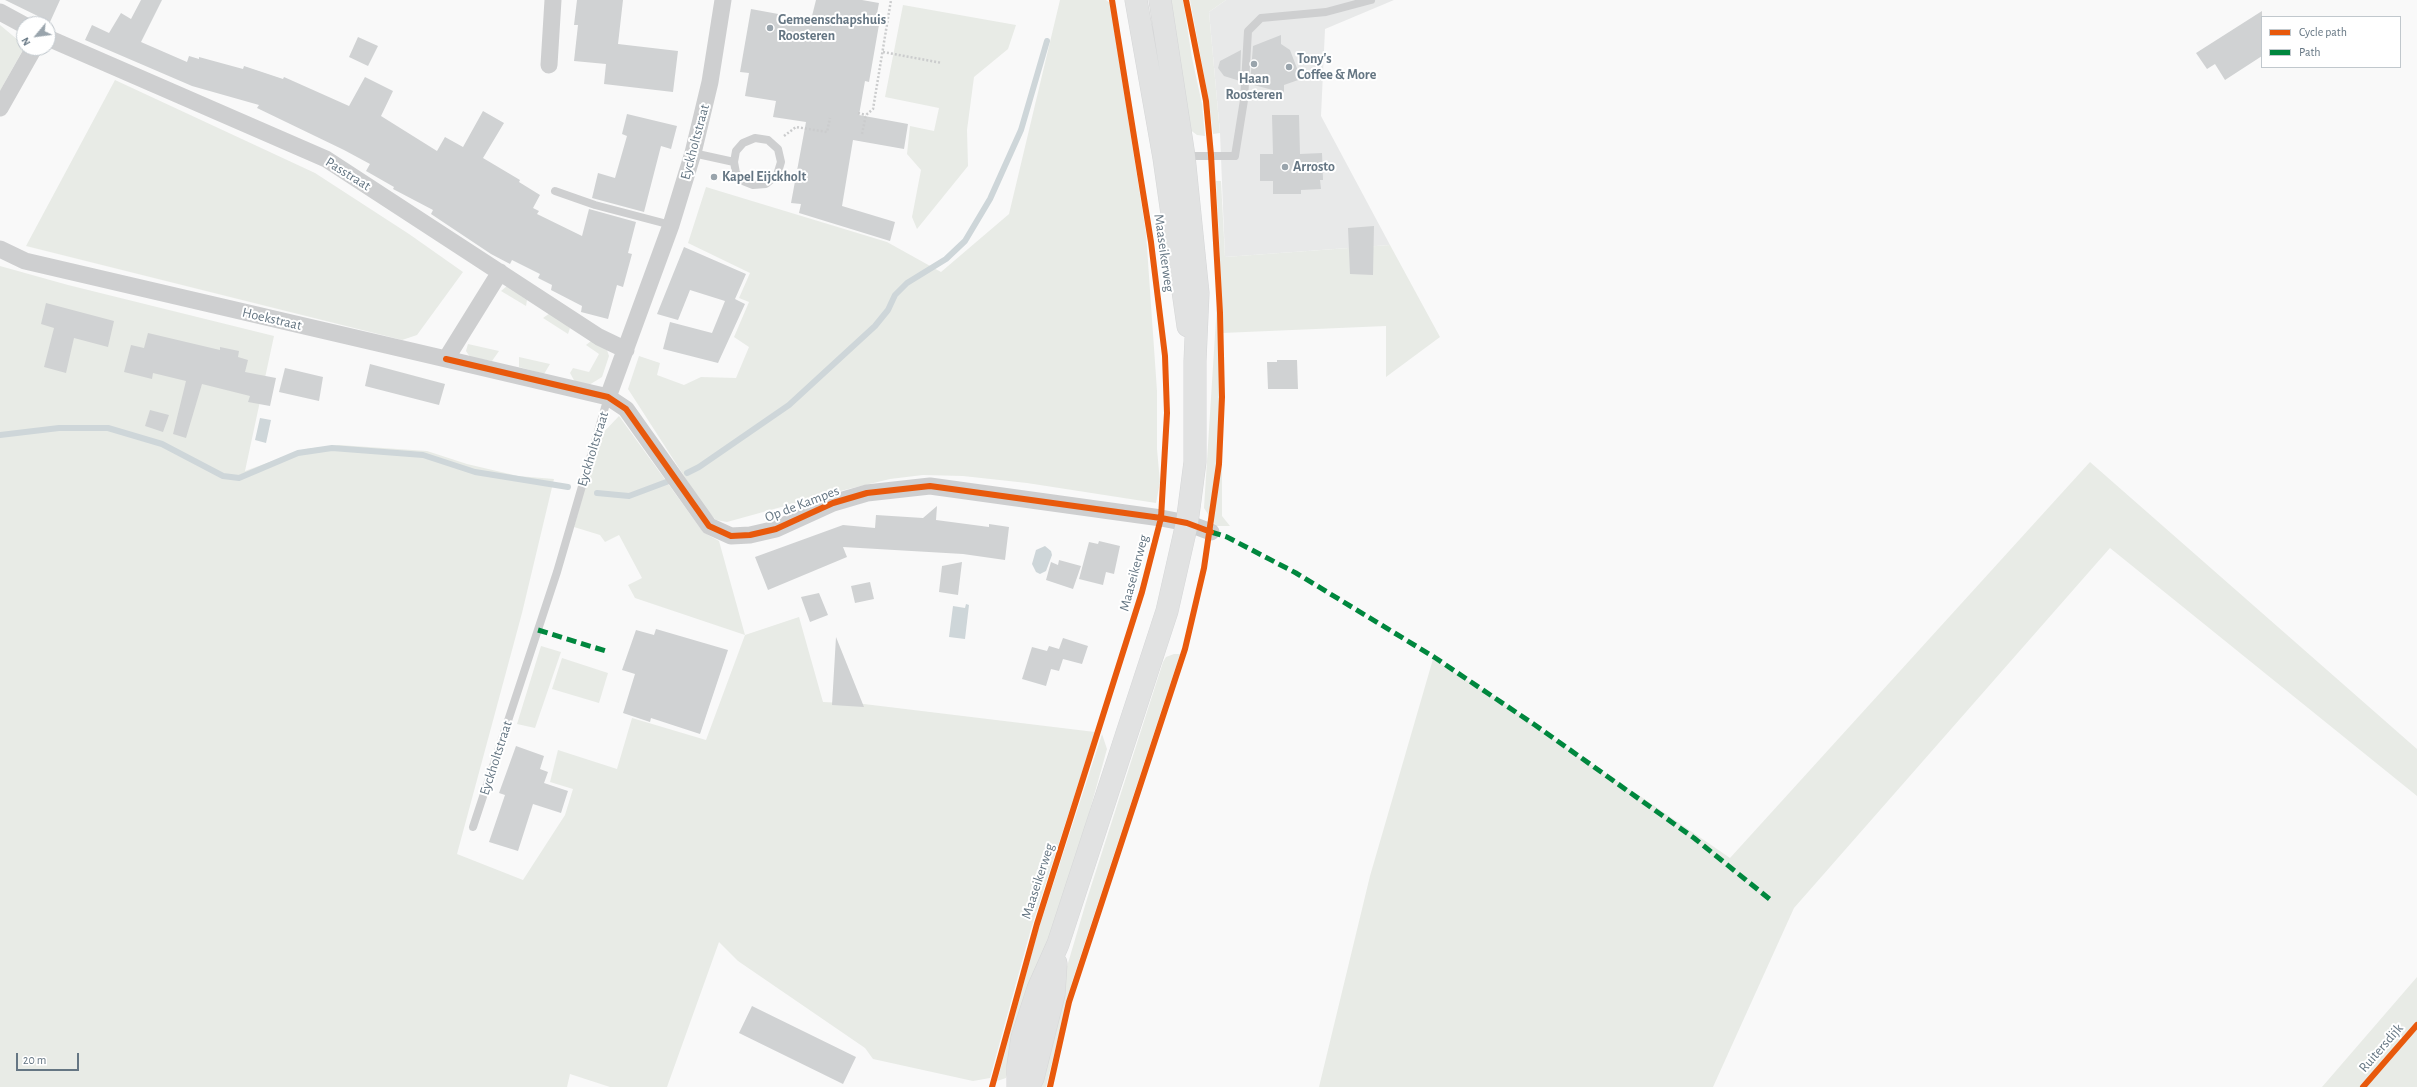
<!DOCTYPE html>
<html>
<head>
<meta charset="utf-8">
<style>
	body { margin:0 }
	#map { position:relative; width:2417px; height:1087px; overflow:hidden; background:#f9f9f9; font-family:"Alegreya Sans",sans-serif }
	canvas { display:block }
	.legend { position:absolute; left:2261px; top:16px; width:140px; height:52px; box-sizing:border-box; background:#fff; border:1px solid #c1c8cd; margin:0; padding:5px 7px; list-style:none; font-size:12px; color:#657683 }
	.legend li { display:flex; align-items:center; gap:8px; height:20px }
	.legend b { width:20px; border:1px solid #c1c8cd }
	.north { position:absolute; left:16px; top:16px; width:40px; height:40px; box-sizing:border-box; background:#fff; border:1px solid #c1c8cd; border-radius:50%; rotate:241deg; font-size:11px; font-weight:700; line-height:16px; text-align:center; color:#657683 }
	.north::after { content:''; display:block; margin:auto; width:14px; height:18px; background:#99a4ac; clip-path:polygon(50% 0,100% 100%,50% 72%,0 100%) }
	.scale { position:absolute; left:16px; top:1053px; width:63px; height:18px; box-sizing:border-box; border:2px solid #657683; border-top:0; padding-left:5px; font-size:12px; line-height:14px; white-space:nowrap; color:#657683; -webkit-text-stroke:3px #fff; paint-order:stroke }
</style>
</head>
<body>
<div id="map">
<canvas width="2417" height="1087"></canvas>
<ul class="legend">
<li><b style="height:5px;background:#e8590c"></b>Cycle path</li>
<li><b style="height:5px;background:#00873e"></b>Path</li>
</ul>
<div class="north">N</div>
<div class="scale">20 m</div>
</div>
<script>
const ctx = document.querySelector('canvas').getContext('2d');
ctx.lineJoin = 'round';
function fillPath(path, color) { ctx.fillStyle = color; ctx.fill(path, 'evenodd'); }
const shape = rows => new Path2D(rows.map(r => 'M' + r).join(''));
function trace(path, color, width, dash) { ctx.strokeStyle = color; ctx.lineWidth = width; ctx.lineCap = dash ? 'butt' : 'round'; ctx.setLineDash(dash || []); ctx.stroke(path); }
function label(font, color, halo, rows, align = 'center') {
  ctx.font = font + ' "Alegreya Sans",sans-serif'; ctx.lineWidth = 4; ctx.setLineDash([]); ctx.textBaseline = 'middle'; ctx.strokeStyle = halo; ctx.fillStyle = color; for (const [text, x, y, turn = 0] of rows) {
    ctx.save(); ctx.translate(x, y); ctx.rotate((+turn || 0) * Math.PI / 180); ctx.textAlign = isNaN(turn) ? turn : align; if (halo) ctx.strokeText(text, 0, 0); ctx.fillText(text, 0, 0); ctx.restore();
  }
}
fillPath(shape([
	[1226,0,1394,0,1325,29,1321,116,1390,245,1225,257,1220,133,1209,12]
]), '#e8e9e9');
fillPath(shape([
	[1060,0,1106,0,1110,3,1146,233,1157,391,1157,449,1160,482,1156,503,1027,483,963,476,923,475,890,479,832,493,727,522,716,520,706,510,628,389,639,356,660,363,657,375,684,385,701,377,736,378,749,347,734,337,749,302,739,298,750,273,688,243,706,187,887,242,941,272,1009,214],
	[1165,0,1183,0,1192,58,1202,104,1205,136,1197,135,1189,129],
	[1190,0,1226,0,1209,12,1220,133,1213,134,1209,102],
	[903,5,1016,25,1008,49,974,77,967,130,968,166,917,229,912,217,921,170,907,154,910,126,934,131,939,108,885,97],
	[0,25,24,45,24,48,0,91],
	[115,80,315,173,409,234,463,272,417,335,402,340,26,246],
	[1216,181,1221,181,1225,257,1390,245,1440,337,1386,377,1386,326,1222,333,1222,516,1230,526,1216,526,1204,508,1220,256],
	[0,266,68,285,274,336,245,471,305,449,339,445,427,451,467,464,518,476,554,479,522,613,457,854,523,880,565,815,573,789,550,782,558,750,617,769,632,718,706,740,745,635,635,598,628,585,642,578,619,535,605,542,600,535,574,527,599,437,619,416,703,532,719,541,745,635,799,617,823,702,864,704,1095,732,1031,929,990,1078,973,1081,873,1059,865,1048,738,961,719,942,667,1087,610,1087,570,1074,567,1087,0,1087],
	[507,286,527,300,526,306,501,291],
	[550,313,570,328,568,334,543,318],
	[591,341,607,350,609,356,602,377,589,385,575,382,570,373,573,368,589,372,599,354,586,345],
	[468,344,499,351,492,361,470,357,466,351],
	[519,357,550,364,544,374,519,367],
	[2090,462,2417,749,2417,796,2110,548,1794,908,1713,1087,1319,1087,1370,876,1433,659,1501,701,1579,757,1640,796,1730,858],
	[541,646,561,652,535,728,517,724],
	[1174,654,1180,654,1072,982,1046,1087,1037,1087,1063,980,1087,899,1163,662,1166,657],
	[562,658,608,673,599,703,552,689],
	[1102,734,1107,749,1088,817,1006,1078,997,1081,1037,934],
	[2417,977,2417,1087,2322,1087]
]), '#e8ebe6');
fillPath(shape([
	[260,418,271,420,266,443,255,440],
	[1045,546,1051,551,1052,555,1046,571,1040,574,1036,572,1032,564,1036,550],
	[966,604,969,605,965,639,949,637,953,606,965,608]
]), '#ced6d9');
trace(shape([
	[0,435,59,428,108,428,162,444,223,476,239,478,298,453,332,448,423,455,475,472,568,487],
	[687,473,699,467,789,405,875,326,888,310,895,295,907,283,946,259,965,241,990,199,1021,130,1047,41],
	[597,493,629,496,669,481]
]), '#ced6d9', 6);
fillPath(shape([
	[5,0,60,0,50,22],
	[141,0,162,0,141,42,187,62,189,56,199,59,199,57,243,69,244,66,283,79,284,77,349,106,365,77,393,91,381,116,437,151,445,137,463,147,483,111,504,123,483,158,520,180,519,182,540,195,533,208,539,211,537,214,582,236,589,209,636,222,628,253,632,254,623,287,617,285,608,319,581,312,582,306,551,290,552,285,538,278,540,274,512,260,510,264,491,254,431,214,433,210,393,189,394,187,366,171,370,164,344,150,257,108,259,105,192,86,85,40,92,25,109,33,121,13,131,19],
	[577,0,623,0,618,44,678,51,673,92,604,84,606,64,574,61,578,25,574,25],
	[816,0,862,0,879,3,876,19,880,19,869,82,865,81,859,115,908,124,904,149,853,140,842,206,895,222,890,241,799,213,801,204,791,203,806,122,773,117,776,101,745,96,749,73,740,72,751,9,811,20],
	[2262,11,2262,56,2225,80,2215,64,2207,69,2196,53],
	[1281,35,1281,44,1290,50,1301,79,1284,85,1284,93,1250,84,1253,46],
	[358,37,378,46,368,66,349,57],
	[1241,50,1240,81,1224,76,1218,68,1220,61],
	[627,114,677,126,671,149,661,146,644,212,592,198,598,173,615,178,627,136,622,134],
	[1272,115,1299,115,1300,154,1322,153,1323,180,1320,180,1321,189,1301,190,1301,194,1273,194,1273,181,1260,181,1260,154,1273,154],
	[1374,226,1373,275,1350,274,1348,228],
	[684,247,746,274,735,299,745,304,718,363,663,349,670,322,712,333,725,301,690,290,678,320,657,314],
	[46,303,114,321,108,347,74,338,66,373,44,367,54,328,41,324],
	[148,333,220,350,220,347,239,351,238,357,248,360,245,372,276,378,270,406,248,402,250,396,202,384,186,438,173,434,186,381,153,373,152,379,124,372,131,345,144,348],
	[1277,360,1297,360,1298,389,1268,389,1267,362,1277,362],
	[370,364,445,384,439,405,365,386],
	[285,368,323,377,319,401,279,392],
	[150,410,169,415,163,432,145,426],
	[937,506,936,520,989,527,989,524,1009,527,1005,560,963,554,843,547,847,557,768,590,755,557,843,525,875,528,876,515,923,518],
	[1099,541,1120,546,1114,574,1106,572,1103,585,1079,579,1089,542,1098,544],
	[1059,560,1081,566,1073,589,1046,580,1051,562,1058,565],
	[962,562,958,595,939,592,942,566],
	[870,582,874,599,855,603,851,586],
	[819,593,828,615,810,622,801,597],
	[656,629,728,650,700,734,651,718,650,722,623,713,635,674,622,670,636,630,654,635],
	[836,637,864,707,832,705],
	[1063,638,1088,646,1082,664,1063,659,1059,671,1051,669,1046,686,1022,679,1032,647,1047,651,1049,646,1059,649],
	[516,746,544,756,540,769,548,772,544,783,568,791,561,813,533,804,518,851,489,842,505,795,499,793],
	[752,1006,856,1057,843,1084,739,1033]
]), '#d0d2d3');
const primary = shape([
	[1136,0,1164,158,1188,326],
	[1018,1087,1018,1066,1022,1038,1038,989,1058,944,1167,611,1187,523,1195,462,1195,361,1198,293,1184,156,1160,0],
	[1028,1087,1033,1078,1054,994,1056,963]
]);
trace(primary, '#d5d6d7', 23);
trace(shape([
	[883,52,942,63],
	[858,113,866,115],
	[862,134,866,115,873,109,891,0],
	[784,136,796,127,827,132,830,118]
]), '#cbcccd', 2.5, [2, 2]);
trace(shape([
	[693,153,734,162,736,151,743,143,755,138,768,140,778,149,781,162,777,175,766,184,753,185,743,181,736,173,734,162],
	[1185,156,1235,156,1244,100,1248,31,1261,18,1326,12,1371,0],
	[555,191,595,205,671,225],
	[473,827,557,572,608,397]
]), '#cecfd0', 8);
trace(shape([
	[0,12,24,25],
	[48,38,326,159,599,337,626,350],
	[549,65,553,0],
	[0,108,34,48],
	[0,249,25,261,446,359,500,272],
	[446,359,608,397,626,409,709,526,731,536,750,535,776,529,833,503,867,493,930,486,1161,518,1187,523,1211,532],
	[608,397,671,225,693,153,710,82,723,0]
]), '#cecfd0', 17);
trace(primary, '#e1e2e2', 22);
trace(shape([
	[1211,532,1227,537,1296,573,1434,657,1535,725,1694,838,1772,901],
	[538,630,609,652]
]), '#00873e', 5, [10, 5]);
trace(shape([
	[446,359,608,397,626,409,709,526,731,536,750,535,776,529,833,503,867,493,930,486,1161,518,1187,523,1211,532],
	[992,1087,1037,924,1142,592,1161,518,1167,413,1165,356,1151,242,1112,0],
	[1050,1087,1069,1002,1185,649,1204,568,1219,464,1222,397,1220,313,1211,155,1206,101,1186,0],
	[2363,1087,2417,1025]
]), '#e8590c', 6);
for (const [x, y, r, color] of [
	[770,28,4,"#99a4ac"],
	[1254,64,4,"#99a4ac"],
	[1289,67,4,"#99a4ac"],
	[1285,167,4,"#99a4ac"],
	[714,177,4,"#99a4ac"]
]) { const dot = new Path2D(); dot.arc(x, y, r, 0, 2 * Math.PI); ctx.fillStyle = color; ctx.fill(dot); trace(dot, '#fff', 1.5); }
label('bold 14px', '#657683', '#fff', [
	["Gemeenschapshuis",778,20],
	["Roosteren",778,36],
	["Tony's",1297,59],
	["Coffee & More",1297,75],
	["Haan",1254,79,"center"],
	["Roosteren",1254,95,"center"],
	["Arrosto",1293,167],
	["Kapel Eijckholt",722,177]
], 'left');
label('14px', '#657683', '#fff', [
	["Eyckholtstraat",695,142,-75],
	["Passtraat",348,174,32],
	["Maaseikerweg",1164,253,82],
	["Hoekstraat",272,319,13],
	["Eyckholtstraat",593,449,-73],
	["Op de Kampes",802,504,-21],
	["Maaseikerweg",1134,573,-75],
	["Eyckholtstraat",496,758,-72],
	["Maaseikerweg",1038,881,-72],
	["Ruitersdijk",2381,1048,-49]
]);
</script>
</body>
</html>
